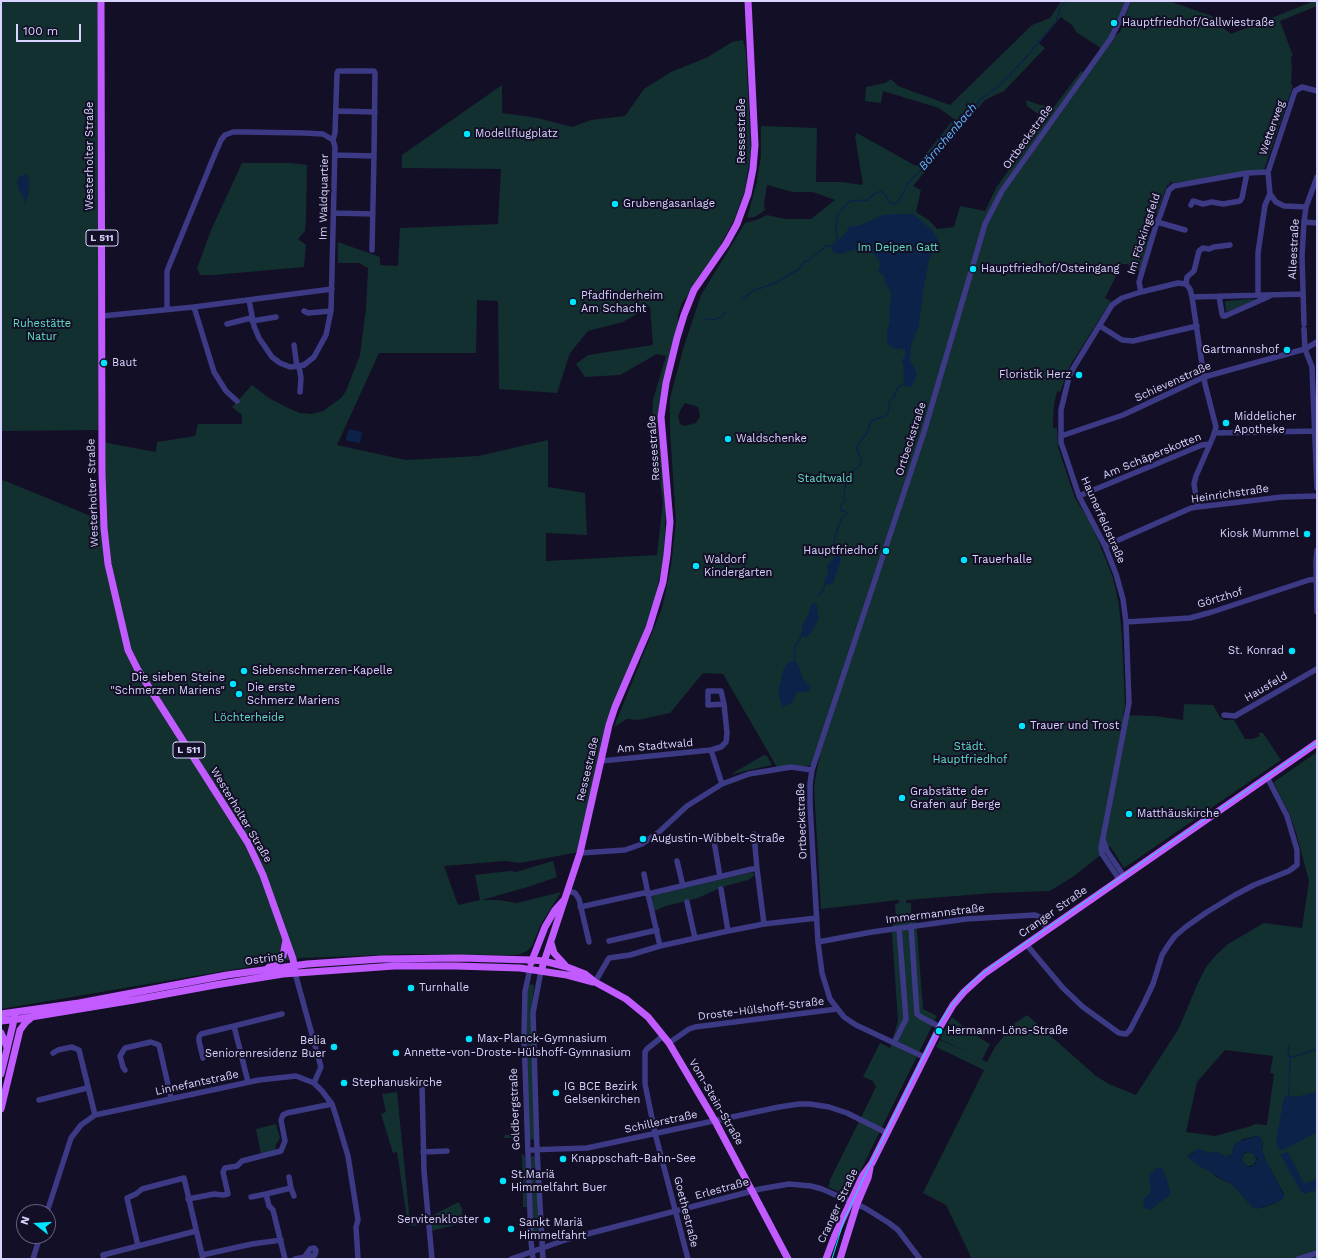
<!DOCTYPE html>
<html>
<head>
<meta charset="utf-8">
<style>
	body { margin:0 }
	#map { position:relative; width:1318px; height:1260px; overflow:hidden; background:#130f26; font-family:"Work Sans",sans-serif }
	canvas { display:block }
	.frame { position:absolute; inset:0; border:2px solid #d9d4ff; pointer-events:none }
	.north { position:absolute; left:16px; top:1204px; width:40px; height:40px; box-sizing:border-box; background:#130f26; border:1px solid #625e7d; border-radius:50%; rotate:287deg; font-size:11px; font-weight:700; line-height:16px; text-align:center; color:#d9d4ff }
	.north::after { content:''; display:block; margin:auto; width:14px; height:18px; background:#00e5ff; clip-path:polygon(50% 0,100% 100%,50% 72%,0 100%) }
	.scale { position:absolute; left:16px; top:24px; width:65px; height:18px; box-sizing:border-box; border:2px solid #d9d4ff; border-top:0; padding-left:5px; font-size:12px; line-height:14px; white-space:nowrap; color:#d9d4ff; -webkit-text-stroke:3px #130f26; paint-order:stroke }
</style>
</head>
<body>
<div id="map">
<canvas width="1318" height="1260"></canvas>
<div class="frame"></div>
<div class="north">N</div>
<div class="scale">100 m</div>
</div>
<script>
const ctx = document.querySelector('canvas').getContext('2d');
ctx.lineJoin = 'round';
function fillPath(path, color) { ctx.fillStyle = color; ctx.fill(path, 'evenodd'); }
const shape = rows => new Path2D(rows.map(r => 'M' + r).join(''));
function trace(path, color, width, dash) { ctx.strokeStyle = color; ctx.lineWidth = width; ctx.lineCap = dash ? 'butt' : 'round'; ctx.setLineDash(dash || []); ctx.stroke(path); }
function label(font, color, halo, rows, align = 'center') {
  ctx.font = font + ' "Work Sans",sans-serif'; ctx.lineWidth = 4; ctx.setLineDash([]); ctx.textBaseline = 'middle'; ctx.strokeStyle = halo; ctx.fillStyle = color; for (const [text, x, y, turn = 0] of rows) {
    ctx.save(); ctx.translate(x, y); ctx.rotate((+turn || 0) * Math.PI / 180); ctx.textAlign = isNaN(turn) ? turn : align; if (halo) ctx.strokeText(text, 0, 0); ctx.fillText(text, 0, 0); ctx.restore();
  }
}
fillPath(shape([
	[1,1,98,1,100,43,98,430,1,431],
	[1061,1,1128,1,1121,18,1102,49,1076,32,1073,26,1061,17,1039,43,1045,48,1004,91,985,100,913,186,921,190,916,212,930,221,937,229,954,227,960,206,985,211,996,188,1045,119,1027,106,1026,100,1040,105,1054,107,1081,71,1087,74,1111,39,1120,32,1131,1,1169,1,1212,16,1222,27,1231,34,1314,1,1317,1,1317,6,1280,21,1293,56,1291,57,1292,67,1291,84,1293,86,1264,170,1172,183,1170,181,1169,185,1167,185,1157,215,1148,213,1145,224,1150,236,1140,271,1127,264,1122,264,1105,298,1111,301,1071,364,1060,392,1057,391,1054,405,1053,421,1053,428,1057,428,1058,447,1075,498,1092,525,1112,575,1116,590,1119,606,1122,637,1125,705,1123,715,1155,716,1183,720,1184,704,1213,705,1220,717,1224,720,1234,720,1245,739,1253,739,1260,736,1258,733,1263,733,1281,760,1124,868,1110,846,1098,857,1074,876,1050,891,993,893,906,900,906,903,911,903,911,917,914,917,915,919,917,931,923,1009,937,1016,848,1196,828,1187,830,1183,829,1182,876,1087,873,1081,863,1077,880,1043,890,1048,898,1021,892,934,894,918,896,918,895,904,899,903,899,900,821,909,814,788,815,780,820,754,923,431,812,765,778,769,723,674,703,673,670,713,638,720,627,719,614,727,662,608,671,566,676,522,670,430,670,398,684,346,701,295,745,223,756,220,767,215,785,219,811,219,835,200,813,192,793,192,767,185,764,204,765,210,755,217,747,218,757,181,761,156,761,126,817,128,816,182,841,182,863,185,855,136,857,133,916,166,954,119,939,108,883,91,881,103,865,101,866,87,885,83,891,79,898,86,950,105,1032,25,1050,18],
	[685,403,698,407,700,416,696,423,684,426,680,424,678,416,681,409],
	[743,40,746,52,751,151,745,190,735,218,716,253,689,294,682,303,678,315,678,325,660,397,658,423,652,423,653,400,666,356,657,354,620,375,585,377,576,364,588,355,653,345,650,306,623,322,588,331,570,353,557,393,499,389,498,301,477,300,476,353,379,353,337,445,406,460,478,456,548,440,548,487,585,493,587,535,546,533,546,561,657,555,663,501,652,428,658,426,666,501,664,555,654,603,614,710,579,852,520,863,505,861,444,866,458,905,480,900,475,875,510,871,516,872,553,861,557,877,531,886,482,900,499,900,517,903,561,892,541,924,532,946,527,951,521,954,514,955,406,954,301,958,1,1009,1,482,3,480,103,521,102,440,107,443,156,452,157,442,195,436,198,424,242,424,242,415,232,407,252,385,269,398,288,408,300,413,312,414,323,411,341,398,346,391,360,355,366,309,368,268,359,263,338,263,338,242,380,257,380,265,398,266,400,228,498,224,501,169,402,168,402,155,502,85,502,113,538,118,572,127,591,120,625,116,644,89,671,72,708,57,732,42],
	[242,163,291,163,307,165,306,219,305,231,298,239,306,245,304,267,214,275,200,275,197,268,212,228],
	[1252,299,1256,300,1226,312,1225,301],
	[1317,752,1317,1259,972,1259,946,1205,923,1193,984,1070,936,1047,940,1040,967,1052,940,1039,952,1017,969,1031,990,1044,982,1060,987,1062,995,1047,1015,1023,1027,1015,1096,1076,1109,1084,1136,1095,1179,1028,1197,985,1206,967,1216,955,1228,944,1264,923,1302,928,1309,881,1297,836,1290,815,1274,784,1274,782],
	[1225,1050,1273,1056,1270,1073,1274,1074,1267,1125,1255,1124,1248,1127,1215,1136,1186,1132,1197,1082],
	[1257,1136,1263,1143,1262,1150,1266,1161,1284,1194,1278,1202,1262,1208,1248,1202,1232,1184,1216,1177,1214,1174,1193,1161,1187,1156,1194,1152,1204,1151,1209,1153,1216,1152,1227,1157,1232,1154,1234,1145,1243,1139],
	[764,755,767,756,772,765,732,774,733,773],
	[752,872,755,875,748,880,722,887,698,898,666,906,654,911,652,896],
	[528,984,534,985,532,1010,535,1140,529,1139,526,1017],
	[510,1078,517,1078,519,1138,503,1138,505,1135,515,1134,515,1121,511,1121,511,1119,515,1119,514,1100,510,1099,510,1098,514,1098,514,1084,510,1084],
	[397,1092,410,1222,425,1221,426,1224,414,1226,408,1225,397,1152,393,1153,381,1114,386,1112,382,1094],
	[276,1124,280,1138,276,1144,275,1151,261,1154,256,1129],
	'1242 1159a7 7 0 1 1 14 0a7 7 0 1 1-14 0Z',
	[522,1153,525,1157,527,1207,523,1207],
	[532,1156,535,1157,539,1239,533,1239,530,1159],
	[459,1202,462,1209,462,1219,459,1224,431,1231,431,1216]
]), '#12302f');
fillPath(shape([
	[26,174,29,178,29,185,28,197,24,203,24,198,19,190,17,181,19,177],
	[898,214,913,214,932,230,939,242,929,259,923,292,919,326,911,345,910,360,917,373,912,387,906,387,903,377,904,368,902,361,905,355,905,349,893,348,890,346,887,343,887,333,890,320,889,313,891,293,884,280,885,277,878,271,880,265,878,259,868,248,857,249,840,254,833,252,831,247,830,246,845,234,850,226,858,226,883,215],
	[350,429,362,432,362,433,360,443,348,441,346,439,348,431],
	[836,555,839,556,841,559,840,563,833,583,830,585,825,584,824,580,828,574,827,566],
	[814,602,818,608,817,612,819,616,818,620,811,633,804,638,802,633,802,626,809,613,810,607],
	[794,661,797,662,804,681,811,687,808,692,797,692,792,703,782,707,778,691,784,668,789,662],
	[1317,1092,1317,1132,1287,1148,1279,1150,1276,1140,1284,1098,1286,1095,1295,1097],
	[1257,1136,1260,1137,1262,1139,1262,1150,1266,1161,1285,1197,1278,1202,1257,1209,1252,1207,1232,1184,1219,1178,1214,1174,1196,1164,1187,1156,1194,1153,1195,1150,1200,1149,1209,1153,1216,1152,1228,1157,1232,1154,1234,1145,1237,1142],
	[1245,1152,1252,1153,1257,1158,1256,1163,1251,1167,1246,1166,1243,1162,1242,1156],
	[1288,1152,1304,1183,1306,1183,1317,1179,1317,1190,1304,1194,1300,1190,1280,1154],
	[1161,1167,1164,1171,1171,1194,1150,1210,1145,1208,1143,1203,1144,1199,1150,1193,1151,1190,1149,1181,1149,1175,1157,1168]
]), '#0c2248');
trace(shape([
	[837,240,836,228,838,213,850,201,868,200,874,194,881,191,886,196,889,203,895,204,900,199,909,182,927,164,981,99,999,86,1022,62,1056,22,1061,6,1067,1],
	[741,300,747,295,755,290,776,283,787,276,799,269,805,261,808,261,812,258,826,246,830,246],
	[705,319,713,320,721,317,726,312],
	[836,555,834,540,840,522,842,518,847,514,846,512,841,510,841,505,845,501,844,495,846,481,854,470,861,465,861,460,857,450,857,446,867,433,871,421,887,415,889,410,889,402,894,397,898,387,905,384],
	[818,596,822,592,825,584],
	[794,661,795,646,799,641,802,633],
	[1289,1046,1288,1056,1290,1056,1293,1057,1317,1049],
	[1289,1095,1290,1056]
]), '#0c2248', 1.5);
trace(shape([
	[337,111,375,112],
	[333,140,335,133,337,73,338,71,374,71,375,73,374,156],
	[335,155,374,156,372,250],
	[1191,205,1193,201,1203,204,1212,202,1223,204,1240,201,1242,198,1247,173],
	[1306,207,1284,206,1276,202,1270,194,1268,172,1295,91,1302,87,1317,91],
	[334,213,372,214],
	[1157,222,1185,230],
	[1304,222,1317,223],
	[1186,284,1187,277,1194,271,1199,251,1203,248,1209,249,1214,247,1230,245],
	[1141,292,1139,282,1157,222,1160,216,1169,190,1174,186,1247,173,1268,172],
	[1258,295,1258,253,1265,205,1270,194],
	[1219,296,1222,314,1223,316,1225,316,1270,296],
	[1192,297,1302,294],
	[194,307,214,372,226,391,237,401],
	[167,309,167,271,212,161,221,140,225,135,233,132,246,132,304,133,323,134,333,140,335,147,331,311,326,335,314,357,304,365,290,367,280,363,272,357,259,338,254,326,249,300],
	[304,311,308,313,331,311],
	[102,316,194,307,332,289],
	[252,321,276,317],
	[227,324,251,318],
	[1304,324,1302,256,1304,222,1306,207,1317,177],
	[1100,326,1122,340,1133,341,1197,326],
	[1304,329,1305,349,1312,367,1317,488],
	[294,345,297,367],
	[299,366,301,378,300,392],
	[1215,433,1317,431],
	[1061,436,1123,415,1204,377,1305,349,1317,342],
	[1079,496,1202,445,1210,444],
	[1105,546,1191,508,1198,507,1282,497,1317,496],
	[1317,550,1316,561,1317,612],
	[1126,622,1190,618,1212,612,1309,580,1317,579],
	[1224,715,1235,716,1317,669],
	[711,750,722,784],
	[601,761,711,750,721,747,726,742,727,733,724,704,721,691,708,691,708,705,724,704],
	[754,834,757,869],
	[713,835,720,877],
	[1103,839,1107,851,1124,876],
	[580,853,625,850,642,844,659,832,687,806,722,784,749,774,791,767,812,770],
	[677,861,683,886],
	[1119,879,1102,854,1101,848,1129,703,1126,622,1123,599,1116,574,1105,546,1079,496,1063,448,1061,443,1061,410,1069,377,1074,367,1112,305,1122,298,1141,292,1178,283,1186,284,1190,289,1192,297,1205,384,1216,427,1213,437,1196,476,1194,484,1198,507],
	[721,889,728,931],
	[568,891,575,893,579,899,589,942],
	[687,902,695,938],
	[580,907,644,893,648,894,644,874],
	[911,926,917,1014,921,1017,940,1027],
	[609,941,657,930],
	[818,942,872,932,966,919,1035,915,1040,917,1047,930],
	[1026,944,1063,988,1083,1007,1119,1033,1126,1034,1130,1030,1144,1003,1153,984,1162,955,1169,944,1175,936,1187,926,1207,912,1235,895,1254,885,1289,871,1297,865,1297,850,1287,816,1267,777],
	[660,946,648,894,752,869,757,869,764,924],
	[530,969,525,991,524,1036,531,1242,533,1259],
	[541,971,533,1013,537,1150,543,1259],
	[295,973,321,1067,314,1083],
	[595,982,609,958,630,955,660,946,728,931,764,924,817,918],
	[234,1026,282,1014],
	[663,1036,647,1049,645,1052,645,1084,655,1133,688,1259],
	[669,1043,689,1029,695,1027,837,1009],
	[894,1043,906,1019,899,928],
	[53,1053,58,1050,72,1047,79,1050,95,1115],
	[924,1057,856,1025,844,1017,830,999,822,973,818,942,810,805,810,784,812,770,924,432,985,224,1002,191,1111,38,1121,18,1128,1],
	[203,1058,199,1041,199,1037,201,1034,234,1026,248,1082],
	[125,1070,123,1067,120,1056,125,1048,151,1042,159,1045,171,1098],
	[422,1084,424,1171,432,1259],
	[39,1100,87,1088],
	[528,1150,587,1148,779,1107,799,1104,810,1104,829,1107,847,1113,887,1133],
	[423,1152,447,1151],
	[289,1177,291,1188],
	[251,1197,266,1194],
	[188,1199,214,1194,223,1195,228,1194,223,1172,225,1168,237,1166,242,1161,281,1151,285,1141,281,1120,283,1115,287,1113,332,1104],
	[47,1212,71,1138,81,1125,95,1115,259,1080,296,1076,314,1083,322,1091,332,1104,336,1116,348,1156,358,1220,356,1227,358,1259],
	[138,1246,196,1231],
	[202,1255,252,1244,281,1240],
	[33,1259,40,1236],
	[104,1259,103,1255,138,1246,127,1198,136,1194,142,1189,184,1178,203,1259],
	[285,1259,273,1210,269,1206,266,1194,291,1188,294,1196],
	[295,1259,315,1255,316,1250,314,1248,310,1249,305,1256],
	[511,1259,568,1239,760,1189,789,1184,811,1186,822,1189,865,1208,889,1223,898,1230,920,1259],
	[1298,1259,1317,1253]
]), '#3d3a85', 5.5);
trace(shape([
	[101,1,102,474,104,528,108,564,128,650,138,670,248,843,263,875,293,959,295,973],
	[551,943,554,953,565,965],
	[531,963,545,927,555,910,564,900],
	[268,968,280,960,283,956,286,940],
	[541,971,580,853,609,725,615,707,649,628,663,582,667,555,670,522,661,417,666,383,677,338,684,315,694,290,726,244,737,224,748,194,753,169,755,145,748,1],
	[1,1014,79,1003,227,975,307,964,381,959,460,958,532,960,544,961,567,967,585,974,595,982,626,999,648,1017,669,1043,715,1121,788,1259],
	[1,1021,19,1019,134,1000,215,985,283,974,394,966,456,966,520,968,567,975,593,982],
	[1,1033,7,1047],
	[1,1074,15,1016],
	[1,1109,20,1030,26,1022,32,1017],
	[826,1259,835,1235,863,1175,872,1163,940,1027,953,1005,964,992,985,973,998,964,1317,743],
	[840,1259,857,1204,868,1178,870,1168]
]), '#c25bff', 7);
trace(shape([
	[832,1259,844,1220,864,1177,941,1021,951,1006,965,989,979,976,1004,958,1317,742]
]), '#00e5ff', 1);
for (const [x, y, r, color] of [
	[1114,23,4,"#00e5ff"],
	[467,134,4,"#00e5ff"],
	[615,204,4,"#00e5ff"],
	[973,269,4,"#00e5ff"],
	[573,302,4,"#00e5ff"],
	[1287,350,4,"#00e5ff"],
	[104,363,4,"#00e5ff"],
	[1079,375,4,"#00e5ff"],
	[1226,423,4,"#00e5ff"],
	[728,439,4,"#00e5ff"],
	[1307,534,4,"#00e5ff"],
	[886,551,4,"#00e5ff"],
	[964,560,4,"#00e5ff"],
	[696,566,4,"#00e5ff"],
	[1292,651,4,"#00e5ff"],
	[244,671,4,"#00e5ff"],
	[233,684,4,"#00e5ff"],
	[239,694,4,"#00e5ff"],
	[1022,726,4,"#00e5ff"],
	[902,798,4,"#00e5ff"],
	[1129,814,4,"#00e5ff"],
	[643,839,4,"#00e5ff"],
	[411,988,4,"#00e5ff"],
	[939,1031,4,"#00e5ff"],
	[469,1039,4,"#00e5ff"],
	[334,1047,4,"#00e5ff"],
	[396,1053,4,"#00e5ff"],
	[344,1083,4,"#00e5ff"],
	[556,1093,4,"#00e5ff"],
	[563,1159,4,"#00e5ff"],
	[503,1181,4,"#00e5ff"],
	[487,1220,4,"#00e5ff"],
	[511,1229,4,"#00e5ff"]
]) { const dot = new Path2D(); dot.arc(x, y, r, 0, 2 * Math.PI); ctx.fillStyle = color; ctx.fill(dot); trace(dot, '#130f26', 1.5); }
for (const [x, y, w] of [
	[102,238,32],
	[189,750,32]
]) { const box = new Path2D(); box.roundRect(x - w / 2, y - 8, w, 16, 3); ctx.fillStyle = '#130f26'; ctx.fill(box); trace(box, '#d9d4ff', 1); }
label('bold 10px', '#d9d4ff', null, [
	["L 511",102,238],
	["L 511",189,750]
]);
label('11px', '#d9d4ff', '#130f26', [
	["Hauptfriedhof/Gallwiestraße",1122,23],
	["Modellflugplatz",475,134],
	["Grubengasanlage",623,204],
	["Hauptfriedhof/Osteingang",981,269],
	["Pfadfinderheim",581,296],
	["Am Schacht",581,309],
	["Gartmannshof",1279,350,"right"],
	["Baut",112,363],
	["Floristik Herz",1071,375,"right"],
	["Middelicher",1234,417],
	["Apotheke",1234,430],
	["Waldschenke",736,439],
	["Kiosk Mummel",1299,534,"right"],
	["Hauptfriedhof",878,551,"right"],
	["Waldorf",704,560],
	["Kindergarten",704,573],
	["Trauerhalle",972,560],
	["St. Konrad",1284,651,"right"],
	["Siebenschmerzen-Kapelle",252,671],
	["Die sieben Steine",225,678,"right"],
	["\"Schmerzen Mariens\"",225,691,"right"],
	["Die erste",247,688],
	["Schmerz Mariens",247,701],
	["Trauer und Trost",1030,726],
	["Grabstätte der",910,792],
	["Grafen auf Berge",910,805],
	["Matthäuskirche",1137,814],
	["Augustin-Wibbelt-Straße",651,839],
	["Turnhalle",419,988],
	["Hermann-Löns-Straße",947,1031],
	["Max-Planck-Gymnasium",477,1039],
	["Belia",326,1041,"right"],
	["Seniorenresidenz Buer",326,1054,"right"],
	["Annette-von-Droste-Hülshoff-Gymnasium",404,1053],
	["Stephanuskirche",352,1083],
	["IG BCE Bezirk",564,1087],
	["Gelsenkirchen",564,1100],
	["Knappschaft-Bahn-See",571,1159],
	["St.Mariä",511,1175],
	["Himmelfahrt Buer",511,1188],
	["Servitenkloster",479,1220,"right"],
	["Sankt Mariä",519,1223],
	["Himmelfahrt",519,1236]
], 'left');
label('11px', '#d9d4ff', '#130f26', [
	["Wetterweg",1272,128,-71],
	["Ressestraße",742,131,-90],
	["Ortbeckstraße",1028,137,-54],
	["Westerholter Straße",90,156,-90],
	["Im Waldquartier",324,197,-89],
	["Im Föckingsfeld",1144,234,-72],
	["Alleestraße",1294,249,-87],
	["Schievenstraße",1173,382,-24],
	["Ortbeckstraße",911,439,-72],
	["Ressestraße",654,448,-94],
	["Am Schäperskotten",1152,456,-22],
	["Westerholter Straße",93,493,-92],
	["Heinrichstraße",1230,494,-8],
	["Haunerfeldstraße",1103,520,66],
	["Görtzhof",1220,598,-17],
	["Hausfeld",1266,687,-30],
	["Am Stadtwald",655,746,-5],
	["Ressestraße",588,769,-77],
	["Westerholter Straße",241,815,59],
	["Ortbeckstraße",802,821,-92],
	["Cranger Straße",1053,912,-35],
	["Immermannstraße",935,914,-7],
	["Ostring",264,959,-8],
	["Droste-Hülshoff-Straße",761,1009,-7],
	["Linnefantstraße",197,1083,-12],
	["Vom-Stein-Straße",716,1102,60],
	["Goldbergstraße",515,1109,-92],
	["Schillerstraße",661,1122,-12],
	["Erlestraße",722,1189,-15],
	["Cranger Straße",838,1206,-65],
	["Goethestraße",686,1212,76]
]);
label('11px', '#5fe0c0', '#130f26', [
	["Im Deipen Gatt",898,248],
	["Ruhestätte",42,324],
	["Natur",42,337],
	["Stadtwald",825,479],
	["Löchterheide",249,718],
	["Städt.",970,747],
	["Hauptfriedhof",970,760]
]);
label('italic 12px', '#62b6ff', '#130f26', [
	["Börnchenbach",948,137,-50]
]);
</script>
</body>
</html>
